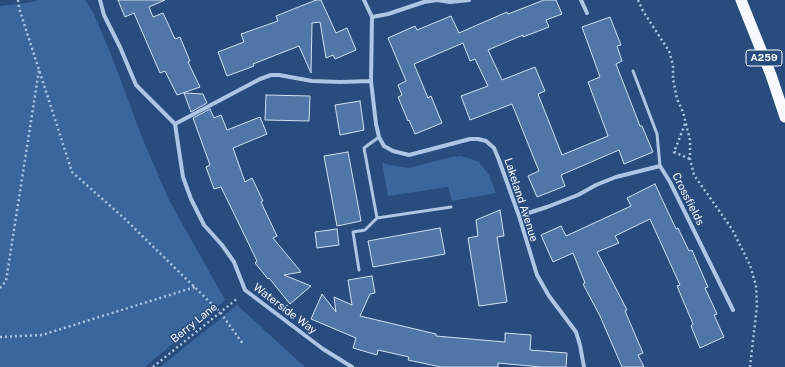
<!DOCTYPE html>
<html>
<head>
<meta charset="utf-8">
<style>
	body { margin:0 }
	canvas { display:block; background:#274c7d }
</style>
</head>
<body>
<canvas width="785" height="367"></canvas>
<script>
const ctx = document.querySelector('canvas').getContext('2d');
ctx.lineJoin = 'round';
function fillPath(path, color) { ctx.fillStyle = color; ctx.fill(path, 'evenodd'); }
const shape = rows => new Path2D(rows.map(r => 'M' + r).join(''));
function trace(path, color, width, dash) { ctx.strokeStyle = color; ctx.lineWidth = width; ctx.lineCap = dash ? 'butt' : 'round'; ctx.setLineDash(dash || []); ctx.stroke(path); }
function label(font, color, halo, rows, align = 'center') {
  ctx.font = font + ' "Public Sans",sans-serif'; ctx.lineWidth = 3; ctx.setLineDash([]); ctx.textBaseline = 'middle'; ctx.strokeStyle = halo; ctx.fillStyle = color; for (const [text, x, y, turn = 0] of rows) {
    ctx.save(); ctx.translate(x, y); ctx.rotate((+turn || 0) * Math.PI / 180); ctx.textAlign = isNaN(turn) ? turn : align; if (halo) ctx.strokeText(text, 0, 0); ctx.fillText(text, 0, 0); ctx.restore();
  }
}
fillPath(shape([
	[38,0,85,0,93,12,112,57,143,140,169,200,225,300,145,367,0,367,0,6,33,2],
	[461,156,479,162,489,175,496,193,452,201,448,187,388,196,382,162,389,165,409,168,451,157],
	[237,305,305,367,160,367]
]), '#3b669b');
const building = shape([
	[118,0,165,0,149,7,153,17,163,13,175,39,180,37,190,61,188,62,200,87,177,95,165,71,160,73,134,13,125,17,118,0],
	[316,0,321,0,336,33,347,28,356,50,335,59,333,55,326,58,320,22,312,23,311,73,299,46,253,64,254,66,227,76,218,52,244,42,241,34,278,21,276,16,316,0],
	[544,0,556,0,562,14,546,20,549,27,523,37,523,35,488,50,502,80,535,67,545,91,538,94,562,155,608,136,588,82,600,77,582,27,610,17,621,45,617,46,622,61,616,64,640,126,642,126,653,152,624,164,619,150,561,175,565,186,537,197,528,176,539,171,512,104,470,120,461,96,488,86,475,59,470,61,463,43,414,64,428,98,431,96,442,123,415,134,409,120,408,121,398,97,402,95,398,85,406,81,388,38,415,26,417,30,451,16,459,33,507,12,508,14,544,0],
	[184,93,203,94,207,103,191,112,184,93],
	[266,95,310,96,309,121,265,120,266,95],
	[360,101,364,130,340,135,335,105,360,101],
	[210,109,214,118,221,115,227,130,260,117,267,134,233,148,245,182,252,178,263,201,261,202,277,236,273,238,301,272,284,275,311,286,290,304,269,278,268,279,255,263,257,261,221,187,214,189,206,167,210,165,193,118,210,109],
	[348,152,361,221,337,226,324,156,348,152],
	[655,184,676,229,678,228,689,251,692,250,697,262,708,287,705,288,717,314,714,315,724,337,700,348,691,326,693,324,677,286,680,285,650,219,615,236,619,243,597,252,627,310,625,311,643,353,638,355,644,367,622,367,600,316,583,284,585,283,573,253,553,262,541,235,561,226,566,236,631,206,627,198,655,184],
	[500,210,504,236,497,237,507,302,479,306,468,238,478,236,476,220,500,210],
	[440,228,445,254,373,267,368,241,440,228],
	[337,229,339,245,317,248,315,232,337,229],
	[372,276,375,293,370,294,360,316,436,334,436,336,505,342,505,333,531,335,530,350,567,353,566,367,541,367,498,363,498,367,441,367,408,360,409,357,378,350,377,355,353,348,356,338,311,319,322,294,336,312,334,297,352,305,348,280,372,276]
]);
fillPath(building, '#4f76a6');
trace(building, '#cfe0f4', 1);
trace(shape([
	[18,0,19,8,72,172,125,219,220,312,243,344],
	[638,0,643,11,669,51,673,65,673,79,677,99,683,112,690,140,690,159,694,175,732,229,750,265,756,286,757,306,750,367],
	[685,124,674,152,690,159],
	[0,288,6,281,39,70],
	[0,337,42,335,195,287],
	[153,367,238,298]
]), '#acc6e5', 2.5, [2, 3]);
trace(shape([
	[633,71,657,134,660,166],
	[379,137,364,148,377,218,451,207],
	[359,270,353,232,365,230,377,218]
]), '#acc6e5', 3);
trace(shape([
	[100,0,104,15,120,47,136,85,175,124,183,177,191,199,204,225,222,245,234,262,245,290,323,349,352,367],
	[364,0,372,17,371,81,376,124,379,137,384,146,393,151,409,155,470,139,478,139,486,141,494,148,499,160,519,216,537,275,549,296,576,332,580,345,584,367],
	[581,0,587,13],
	[372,17,388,14,424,2,437,0,450,2,469,0],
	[175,124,260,79,271,75,279,75,312,81,340,82,371,81],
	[519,216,547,207,578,195,596,185,616,177,660,166,670,182,733,310]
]), '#acc6e5', 4);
trace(shape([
	[741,0,771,75,785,117]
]), '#f6f9fe', 11);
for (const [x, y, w] of [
	[764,58,36]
]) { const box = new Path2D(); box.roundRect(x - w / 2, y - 8, w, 16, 3); ctx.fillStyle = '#274c7d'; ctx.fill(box); trace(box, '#fff', 1); }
label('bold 10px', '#fff', null, [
	["A259",764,58]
]);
label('11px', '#fff', '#274c7d', [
	["Crossfields",688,199,63],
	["Lakeland Avenue",521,200,72],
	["Waterside Way",285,309,37],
	["Berry Lane",194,323,-39]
]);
</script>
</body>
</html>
